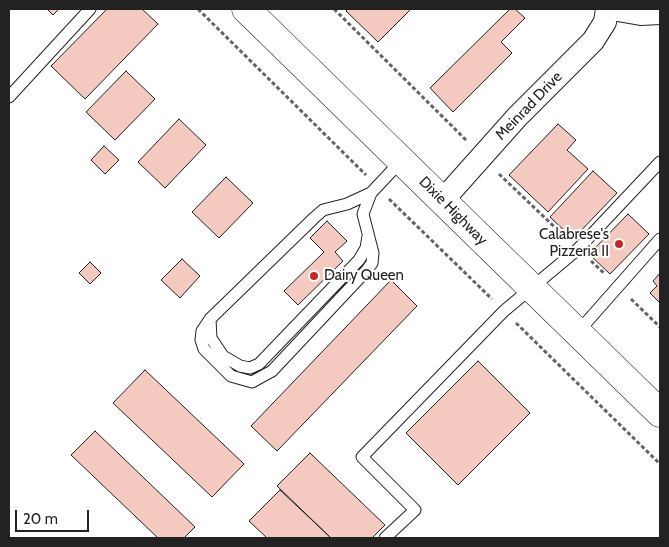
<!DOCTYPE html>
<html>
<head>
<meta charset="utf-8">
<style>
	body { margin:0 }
	#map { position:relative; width:669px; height:547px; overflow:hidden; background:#fff; font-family:Cabin,sans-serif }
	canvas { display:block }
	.frame { position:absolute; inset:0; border:10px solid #222; pointer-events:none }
	.scale { position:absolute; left:15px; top:510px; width:74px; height:22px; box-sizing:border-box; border:2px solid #222; border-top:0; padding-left:6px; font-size:15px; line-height:18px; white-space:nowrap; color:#222; -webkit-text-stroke:4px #fff; paint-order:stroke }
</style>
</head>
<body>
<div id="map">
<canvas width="669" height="547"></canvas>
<div class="frame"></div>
<div class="scale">20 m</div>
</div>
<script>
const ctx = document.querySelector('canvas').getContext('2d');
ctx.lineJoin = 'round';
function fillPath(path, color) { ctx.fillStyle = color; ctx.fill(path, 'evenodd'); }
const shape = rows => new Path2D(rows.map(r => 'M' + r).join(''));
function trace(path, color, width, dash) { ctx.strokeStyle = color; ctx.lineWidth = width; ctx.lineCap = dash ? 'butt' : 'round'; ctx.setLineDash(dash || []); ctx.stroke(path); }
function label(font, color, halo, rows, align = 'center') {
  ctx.font = font + ' Cabin,sans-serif'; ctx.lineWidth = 4; ctx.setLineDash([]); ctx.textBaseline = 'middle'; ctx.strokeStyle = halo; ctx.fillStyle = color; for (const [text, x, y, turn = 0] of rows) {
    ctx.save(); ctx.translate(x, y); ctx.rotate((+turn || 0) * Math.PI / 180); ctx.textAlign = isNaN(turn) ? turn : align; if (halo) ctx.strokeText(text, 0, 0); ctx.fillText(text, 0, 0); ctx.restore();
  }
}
const building = shape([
	[47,9,59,9,53,15,47,9],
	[107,9,142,9,158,24,85,99,51,66,107,9],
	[348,9,411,9,378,42,346,11,348,9],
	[510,9,515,9,525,18,501,42,512,53,453,112,430,88,510,9],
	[126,71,155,99,115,140,86,112,126,71],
	[179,119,206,145,165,188,138,162,179,119],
	[558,124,576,140,567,150,588,169,548,212,509,175,558,124],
	[104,146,119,160,105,174,91,160,104,146],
	[593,171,617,193,573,239,550,217,593,171],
	[226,177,253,203,219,238,192,212,226,177],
	[628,214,649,234,610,274,589,254,628,214],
	[327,221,347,241,335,252,343,261,298,305,284,291,324,252,310,238,327,221],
	[182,259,200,276,180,298,161,280,182,259],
	[90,262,101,273,90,284,79,273,90,262],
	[660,273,660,303,650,293,657,286,653,281,660,273],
	[391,280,417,306,277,451,251,426,391,280],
	[478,361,530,413,458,485,406,433,478,361],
	[145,370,244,464,212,497,113,403,145,370],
	[95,431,195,527,184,538,158,538,71,455,95,431],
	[310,453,385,525,372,538,331,538,277,486,310,453],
	[280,490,331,538,267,538,249,521,280,490]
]);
fillPath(building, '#f3c9c0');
trace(building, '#222', 1);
const service = shape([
	[9,97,90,9],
	[371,193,347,204,323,210,314,218,210,319,202,331,201,340,204,349,231,376,252,382,272,371,367,270,372,263,373,253,363,214,371,193,402,160],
	[210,319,211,338,223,356,240,366,250,368,259,364,359,260,366,248,368,236],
	[577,333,660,239],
	[385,538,415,510,362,457,504,311,578,249,660,162]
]);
const minor = shape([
	[612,9,641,14,660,13],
	[443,200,517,117,593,41,605,22,607,9]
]);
const primary = shape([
	[246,9,660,413]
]);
trace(service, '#222', 13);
trace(minor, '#222', 24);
trace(primary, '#222', 29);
trace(shape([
	[198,9,366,175],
	[334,9,466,140],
	[499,174,565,237],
	[389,199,492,299],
	[591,261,605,274],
	[631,299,660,327],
	[516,323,660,464]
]), '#646464', 3, [4, 2.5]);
trace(service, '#fff', 11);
trace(minor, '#fff', 22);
trace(primary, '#fff', 28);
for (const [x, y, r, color] of [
	[619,244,5,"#c62828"],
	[314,276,5,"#c62828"]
]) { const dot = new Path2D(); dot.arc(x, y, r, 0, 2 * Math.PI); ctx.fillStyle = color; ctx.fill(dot); trace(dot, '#fff', 2); }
label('15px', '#222', '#fff', [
	["Meinrad Drive",529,106,-46],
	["Dixie Highway",453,211,45]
]);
label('15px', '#222', '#fff', [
	["Calabrese's",609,235],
	["Pizzeria II",609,252],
	["Dairy Queen",324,276,"left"]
], 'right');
</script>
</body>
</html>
